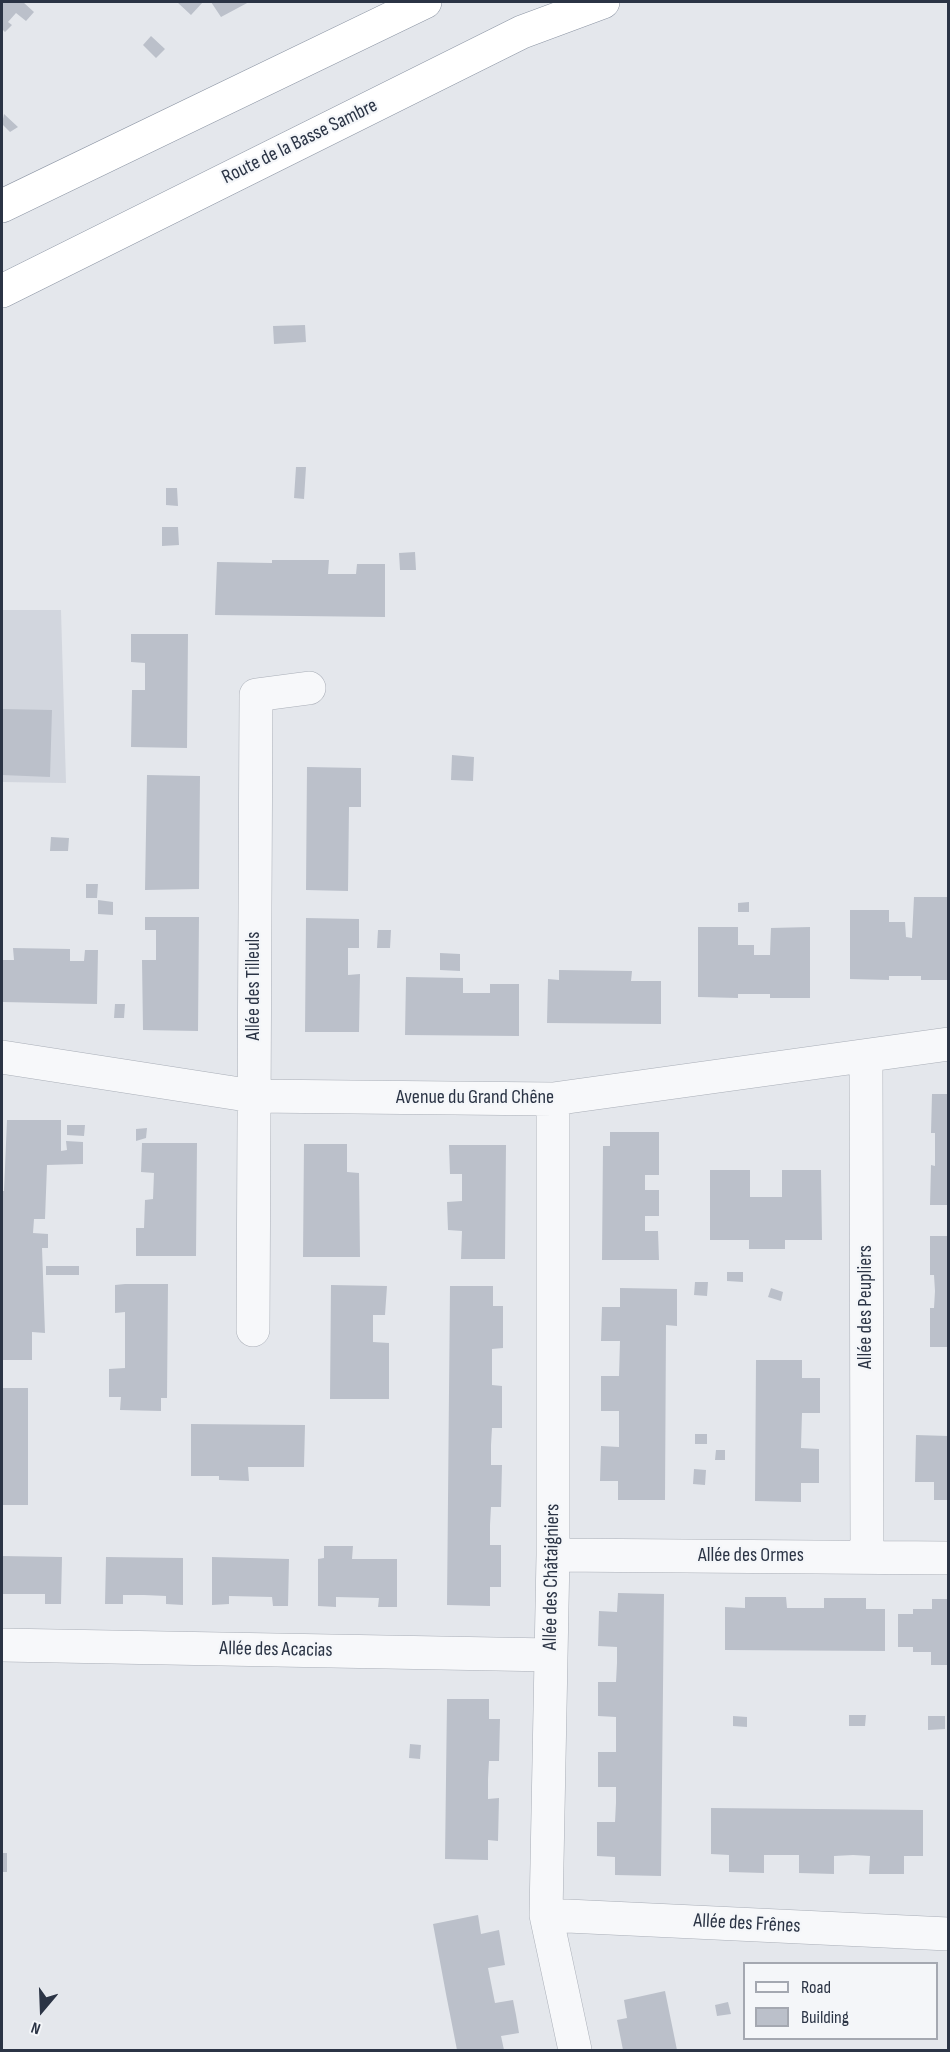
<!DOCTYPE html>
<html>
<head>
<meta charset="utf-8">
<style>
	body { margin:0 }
	#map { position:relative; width:950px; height:2052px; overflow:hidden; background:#e4e7ec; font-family:"Sofia Sans Condensed",sans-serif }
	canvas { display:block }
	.frame { position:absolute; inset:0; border:3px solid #2b3445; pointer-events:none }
	.legend { position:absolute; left:743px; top:1962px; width:195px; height:78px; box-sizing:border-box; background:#f4f6f9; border:2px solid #a4a8b1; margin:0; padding:8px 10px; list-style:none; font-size:18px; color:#2b3445 }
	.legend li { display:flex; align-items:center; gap:12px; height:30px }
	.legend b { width:30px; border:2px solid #a4a8b1 }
	.north { position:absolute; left:12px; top:1980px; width:60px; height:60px; -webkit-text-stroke:4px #f4f6f9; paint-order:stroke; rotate:199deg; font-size:16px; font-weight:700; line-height:24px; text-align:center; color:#2b3445 }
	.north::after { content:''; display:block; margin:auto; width:21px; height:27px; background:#2b3445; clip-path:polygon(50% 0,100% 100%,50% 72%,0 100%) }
</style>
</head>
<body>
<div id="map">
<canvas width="950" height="2052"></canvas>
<div class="frame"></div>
<ul class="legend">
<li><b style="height:8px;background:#f7f8fa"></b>Road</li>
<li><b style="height:16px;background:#bbc0ca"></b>Building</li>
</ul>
<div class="north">N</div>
</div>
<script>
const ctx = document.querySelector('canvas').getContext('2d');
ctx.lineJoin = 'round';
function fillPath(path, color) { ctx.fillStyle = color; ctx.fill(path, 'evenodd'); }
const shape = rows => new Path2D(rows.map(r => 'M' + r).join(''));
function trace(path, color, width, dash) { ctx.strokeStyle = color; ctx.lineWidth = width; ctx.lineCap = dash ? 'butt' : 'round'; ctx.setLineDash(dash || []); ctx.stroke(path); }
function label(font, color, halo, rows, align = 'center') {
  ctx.font = font + ' "Sofia Sans Condensed",sans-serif'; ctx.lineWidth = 4.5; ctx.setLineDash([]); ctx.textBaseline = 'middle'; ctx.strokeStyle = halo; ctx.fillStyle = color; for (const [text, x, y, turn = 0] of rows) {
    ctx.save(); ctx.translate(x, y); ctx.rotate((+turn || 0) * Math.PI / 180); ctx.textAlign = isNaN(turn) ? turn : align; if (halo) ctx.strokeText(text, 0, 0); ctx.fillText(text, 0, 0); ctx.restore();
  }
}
fillPath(shape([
	[2,610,61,610,66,783,2,782]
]), '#d2d6de');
fillPath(shape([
	[2,2,23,2,34,12,26,21,16,13,8,22,12,25,5,32,2,29],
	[177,2,203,2,191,15],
	[211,2,249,2,221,17],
	[151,36,165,49,156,58,143,45],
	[4,114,18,127,10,132,2,124],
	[305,325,306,342,274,344,273,326],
	[296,467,306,467,304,499,294,498],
	[166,488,177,488,178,506,166,505],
	[162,527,178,527,179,545,162,546],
	[415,552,416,570,400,570,399,553],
	[272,560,329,560,328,574,356,574,357,564,385,564,385,617,215,615,217,562,272,563],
	[131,634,188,634,187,748,131,747,132,690,145,690,145,663,131,662],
	[2,709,52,710,50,777,2,775],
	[452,755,474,757,473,781,451,780],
	[307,767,361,768,361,807,349,807,348,891,306,890],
	[147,775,200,776,199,889,145,890],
	[51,837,69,838,68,851,50,851],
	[86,884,98,884,97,898,86,898],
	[914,897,948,897,948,980,921,980,921,976,889,976,889,980,850,979,850,910,889,910,889,922,905,922,906,937,912,938],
	[98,900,113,902,113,915,98,914],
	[749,902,749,912,738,912,738,903],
	[145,917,199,917,198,1031,143,1030,142,960,156,960,156,930,145,930],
	[306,918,359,919,359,948,348,948,348,975,360,974,359,1032,305,1032],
	[698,927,738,927,738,945,754,945,754,955,770,955,771,928,810,927,810,998,770,998,770,994,738,994,738,998,698,997],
	[378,930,391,930,390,948,377,948],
	[13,948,70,949,70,961,84,961,85,950,98,950,97,1004,2,1002,2,960,14,960],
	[440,953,460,954,460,971,440,970],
	[559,970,632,971,631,981,661,981,661,1024,547,1023,548,979,559,980],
	[406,977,463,978,463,993,490,993,490,984,519,984,519,1036,405,1035],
	[115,1004,125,1004,124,1018,114,1018],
	[932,1094,948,1094,948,1205,930,1205,931,1165,935,1166,935,1133,931,1133],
	[7,1120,61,1120,61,1151,67,1150,66,1141,83,1142,83,1164,47,1165,45,1219,34,1219,33,1233,48,1234,48,1248,42,1248,45,1333,32,1332,32,1360,2,1360,2,1191,4,1191],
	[67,1125,85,1125,84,1136,67,1135],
	[147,1128,146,1138,136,1141,136,1129],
	[610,1132,659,1132,659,1175,645,1175,645,1190,659,1190,659,1216,645,1216,645,1231,658,1231,659,1260,602,1260,603,1146,610,1146],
	[142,1143,197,1143,196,1256,136,1256,136,1228,144,1228,145,1200,153,1199,154,1173,141,1172],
	[304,1144,347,1144,347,1172,359,1173,360,1257,303,1257],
	[449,1145,506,1145,505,1259,461,1259,462,1231,448,1230,447,1202,462,1201,462,1174,450,1174],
	[710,1170,750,1170,750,1197,782,1197,782,1170,821,1170,822,1240,785,1240,785,1249,749,1249,749,1240,710,1240],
	[930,1236,948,1236,948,1347,930,1347,930,1308,934,1308,935,1291,934,1275,930,1275],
	[46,1266,79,1266,79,1275,46,1275],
	[727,1272,743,1272,743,1282,727,1281],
	[695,1282,708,1282,707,1296,694,1295],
	[125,1284,168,1284,167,1398,161,1398,161,1411,120,1410,121,1397,109,1397,109,1369,125,1368,125,1312,115,1313,115,1285],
	[331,1285,387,1286,385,1315,373,1315,373,1342,389,1343,389,1399,330,1399],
	[450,1286,493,1286,493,1306,503,1306,503,1348,492,1349,492,1385,502,1386,502,1428,492,1428,491,1445,491,1465,502,1465,501,1507,491,1507,490,1525,490,1545,501,1545,501,1587,490,1587,490,1606,447,1605],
	[620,1288,677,1289,677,1326,666,1325,665,1500,618,1500,618,1481,600,1481,601,1446,619,1447,619,1411,601,1411,601,1376,619,1376,620,1341,601,1341,602,1307,620,1307],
	[771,1288,783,1292,781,1301,768,1297],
	[756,1360,802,1360,802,1378,820,1378,820,1413,802,1413,801,1448,819,1449,819,1483,801,1483,801,1502,755,1501],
	[2,1388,28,1388,28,1505,2,1505],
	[191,1424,305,1425,304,1467,248,1467,249,1481,219,1480,219,1476,191,1476],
	[695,1434,707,1434,707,1444,695,1444],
	[916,1435,948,1436,948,1500,934,1500,934,1482,915,1482],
	[716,1450,725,1450,725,1460,715,1460],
	[694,1469,706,1470,705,1485,693,1484],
	[324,1546,353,1546,352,1559,397,1559,397,1607,378,1607,379,1598,336,1597,336,1607,318,1606,318,1559,324,1558],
	[2,1556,62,1557,61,1604,45,1604,45,1594,2,1594],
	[106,1557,183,1558,183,1605,166,1604,166,1596,144,1595,123,1595,123,1604,105,1604],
	[212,1557,289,1559,288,1606,273,1606,272,1597,229,1596,229,1604,212,1605],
	[618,1593,664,1594,661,1876,615,1875,615,1857,597,1856,597,1822,615,1822,616,1803,616,1787,598,1787,598,1752,616,1752,616,1717,598,1716,598,1682,616,1682,617,1663,617,1647,598,1646,599,1611,617,1612],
	[745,1597,786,1597,787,1608,824,1608,824,1598,866,1598,866,1609,885,1609,885,1651,725,1650,725,1607,745,1608],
	[932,1599,948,1599,948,1665,931,1665,931,1652,913,1652,913,1647,898,1647,898,1614,913,1614,913,1609,932,1609],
	[447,1699,489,1699,489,1719,500,1719,499,1761,489,1761,488,1779,488,1799,499,1798,498,1841,488,1840,488,1860,445,1859],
	[849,1715,866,1715,865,1726,849,1726],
	[733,1716,747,1717,747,1727,733,1726],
	[928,1716,945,1716,945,1729,928,1730],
	[410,1744,421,1745,420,1759,409,1758],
	[711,1808,923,1810,923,1856,904,1856,904,1874,869,1874,870,1856,853,1855,834,1856,834,1874,799,1873,799,1855,764,1855,764,1873,729,1872,729,1855,711,1854],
	[2,1853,7,1853,7,1872,2,1872],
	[478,1915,481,1934,499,1930,505,1965,488,1968,495,2003,513,2000,516,2015,519,2033,501,2036,504,2050,457,2050,446,1994,433,1924],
	[665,1991,677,2050,623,2050,617,2020,627,2018,624,2000],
	[728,2002,731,2014,717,2016,715,2005]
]), '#bbc0ca');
const minor = shape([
	[866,1056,867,1557],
	[2,1057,253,1096,553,1099,948,1044],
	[553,1099,553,1555,546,1915,575,2050],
	[253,1330,256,695,309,688],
	[553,1555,948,1558],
	[2,1645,551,1655],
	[546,1915,948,1934]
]);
const trunk = shape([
	[2,206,425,2],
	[2,291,522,32,603,2]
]);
trace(minor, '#a9aeb7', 34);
trace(trunk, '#8b94a3', 34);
trace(minor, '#f7f8fa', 33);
trace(trunk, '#fff', 33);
label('20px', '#2b3445', '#f4f6f9', [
	["Route de la Basse Sambre",300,142,-26],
	["Allée des Tilleuls",254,986,-90],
	["Avenue du Grand Chêne",475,1098],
	["Allée des Peupliers",866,1307,-90],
	["Allée des Ormes",751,1556],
	["Allée des Châtaigniers",552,1577,-89],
	["Allée des Acacias",276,1650,1],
	["Allée des Frênes",747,1924,3]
]);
</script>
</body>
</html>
